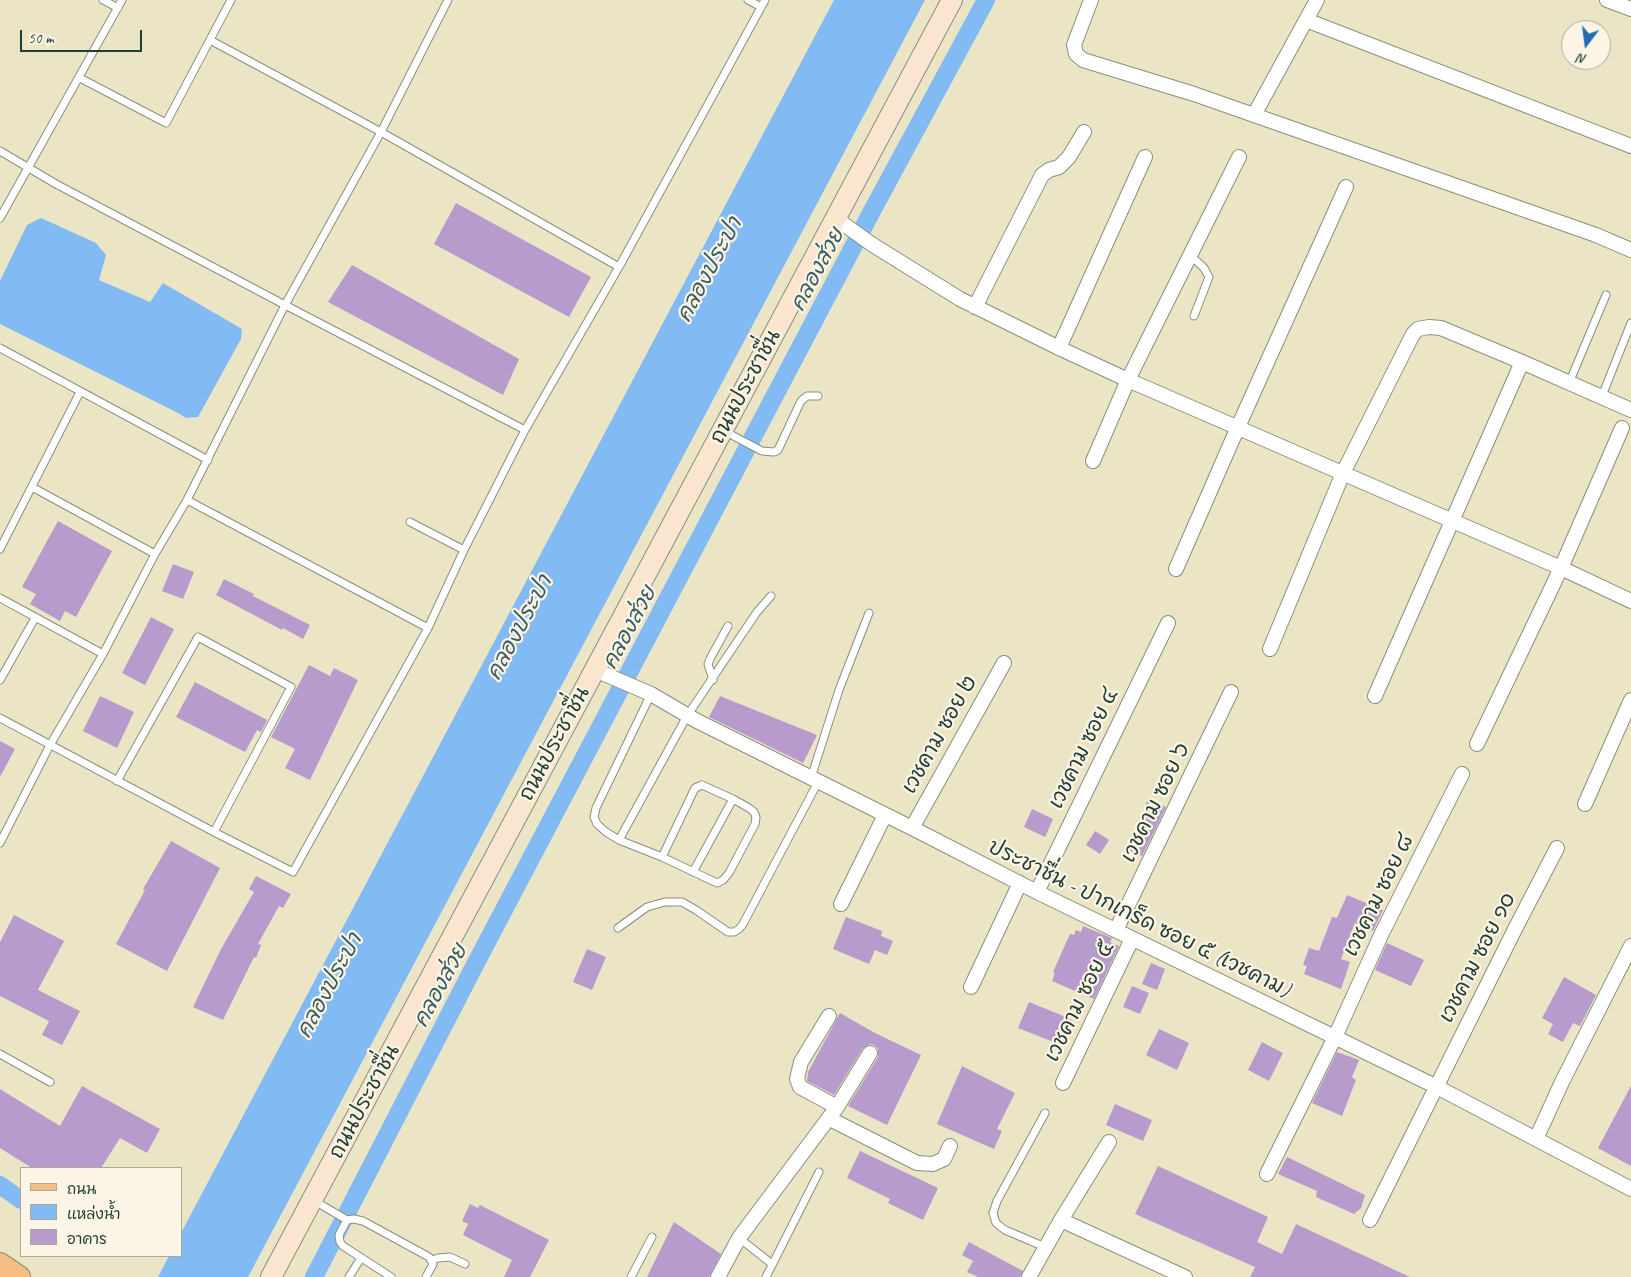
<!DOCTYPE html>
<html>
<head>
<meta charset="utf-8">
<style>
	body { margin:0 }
	#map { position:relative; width:1631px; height:1277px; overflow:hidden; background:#ebe5c6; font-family:Caveat,"Playpen Sans Thai",sans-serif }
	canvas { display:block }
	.legend { position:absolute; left:20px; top:1167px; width:162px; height:90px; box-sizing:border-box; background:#fcf5e5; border:1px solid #a4ab9e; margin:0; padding:6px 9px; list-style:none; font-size:15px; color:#1f3d34 }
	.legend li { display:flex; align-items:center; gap:10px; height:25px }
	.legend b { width:25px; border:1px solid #a4ab9e }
	.north { position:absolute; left:1561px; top:20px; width:50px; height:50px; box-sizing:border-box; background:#fcf5e5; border:1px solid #a4ab9e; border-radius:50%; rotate:195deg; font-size:14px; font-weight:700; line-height:20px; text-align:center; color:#1f3d34 }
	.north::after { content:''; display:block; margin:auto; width:18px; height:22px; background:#1f6fb2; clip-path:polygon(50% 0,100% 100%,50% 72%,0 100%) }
	.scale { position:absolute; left:20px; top:30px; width:122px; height:22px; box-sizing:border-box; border:2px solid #1f3d34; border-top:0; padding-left:6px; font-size:15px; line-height:18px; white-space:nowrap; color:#1f3d34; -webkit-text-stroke:4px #fcf5e5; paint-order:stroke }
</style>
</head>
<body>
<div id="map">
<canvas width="1631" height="1277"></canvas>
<ul class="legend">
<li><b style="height:6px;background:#f6be87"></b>ถนน</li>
<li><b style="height:14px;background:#82bbf3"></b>แหล่งน้ำ</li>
<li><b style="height:14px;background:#b69bcc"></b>อาคาร</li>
</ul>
<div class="north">N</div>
<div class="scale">50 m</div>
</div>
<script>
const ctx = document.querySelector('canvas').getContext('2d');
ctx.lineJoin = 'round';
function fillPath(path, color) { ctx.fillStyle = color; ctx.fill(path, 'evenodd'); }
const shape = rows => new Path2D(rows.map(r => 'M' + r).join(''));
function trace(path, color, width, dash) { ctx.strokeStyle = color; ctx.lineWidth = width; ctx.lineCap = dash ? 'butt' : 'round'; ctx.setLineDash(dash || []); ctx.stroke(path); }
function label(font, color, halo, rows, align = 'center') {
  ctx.font = font + ' Caveat,"Playpen Sans Thai",sans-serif'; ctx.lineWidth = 4.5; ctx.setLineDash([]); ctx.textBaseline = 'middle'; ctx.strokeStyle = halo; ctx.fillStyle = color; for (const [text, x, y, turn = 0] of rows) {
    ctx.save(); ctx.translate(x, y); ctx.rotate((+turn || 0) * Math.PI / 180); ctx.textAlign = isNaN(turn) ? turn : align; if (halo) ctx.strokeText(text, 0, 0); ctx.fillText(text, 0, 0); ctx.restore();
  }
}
fillPath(shape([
	[834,0,925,0,248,1277,158,1277,169,1256,181,1256,181,1233],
	[41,218,96,243,106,255,99,280,150,302,163,283,242,329,241,339,198,417,186,418,178,413,0,324,0,281,27,225]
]), '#82bbf3');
trace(shape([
	[0,1185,21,1200],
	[314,1277,478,959,872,211,986,0]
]), '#82bbf3', 18);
fillPath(shape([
	[456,203,591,277,569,317,434,244],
	[352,265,519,359,503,395,328,302],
	[58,521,112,551,76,617,65,611,60,621,30,604,36,594,22,587],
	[173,564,194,572,183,599,162,591],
	[224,579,254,594,253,596,310,625,303,639,283,628,282,630,216,595],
	[151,617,174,629,145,685,122,673],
	[309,665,330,676,334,668,358,680,310,780,285,768,295,749,271,737],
	[195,682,267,720,261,732,257,730,245,752,176,717],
	[100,696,134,712,117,748,83,731],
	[720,696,817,735,803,763,709,717],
	[0,741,15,749,0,777],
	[1148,799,1166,807,1142,856,1125,849,1139,824],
	[1032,809,1053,819,1045,837,1024,827],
	[1095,831,1109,840,1100,854,1086,845],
	[171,841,220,868,167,971,116,944,145,890,143,889],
	[256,876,291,894,283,908,279,906,258,944,261,945,256,958,254,957,223,1020,193,1007,221,949,254,892,249,889],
	[1347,895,1383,910,1373,931,1355,923,1341,959,1350,962,1341,989,1304,974,1307,966,1303,965,1309,948,1319,951,1332,917,1337,918],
	[14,915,64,941,38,990,80,1011,62,1045,42,1035,49,1021,0,996,0,942],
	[846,917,882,931,881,936,893,941,887,955,875,950,869,964,833,949],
	[1083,926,1112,938,1110,942,1119,946,1094,999,1052,981,1055,973,1053,972,1070,934,1074,935,1076,930,1081,932],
	[1387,943,1424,960,1411,986,1375,970],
	[587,949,606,957,592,990,573,982],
	[1151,963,1165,969,1157,990,1142,984],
	[1564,977,1596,995,1580,1026,1573,1023,1563,1042,1548,1034,1553,1024,1542,1018],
	[1132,986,1149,993,1140,1014,1123,1007],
	[1029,1002,1071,1019,1061,1045,1018,1028],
	[840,1013,875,1033,921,1055,887,1125,848,1106,878,1057,878,1049,874,1045,870,1044,863,1048,834,1095,807,1081,808,1072],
	[1159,1029,1189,1043,1177,1070,1146,1055],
	[1262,1042,1283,1053,1269,1081,1248,1070],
	[1337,1052,1359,1060,1352,1077,1356,1080,1342,1116,1312,1103],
	[962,1066,1015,1093,997,1129,1002,1131,994,1149,937,1124],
	[82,1086,160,1129,147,1153,120,1138,101,1168,32,1168,0,1148,0,1089,60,1126],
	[1631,1086,1631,1166,1598,1148],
	[1115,1104,1152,1120,1143,1141,1106,1125],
	[860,1151,938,1188,923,1220,888,1203,890,1199,847,1178],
	[1287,1157,1365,1195,1361,1208,1354,1214,1316,1197,1317,1191,1278,1174],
	[1158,1166,1268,1217,1257,1242,1282,1254,1296,1224,1410,1277,1250,1277,1255,1267,1135,1214],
	[470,1204,478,1208,480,1205,549,1240,530,1277,504,1277,512,1260,463,1235,468,1224,462,1221],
	[674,1222,721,1254,709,1277,647,1277],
	[969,1242,1023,1271,1020,1277,978,1277,967,1272,973,1261,962,1255]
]), '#b69bcc');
const service = shape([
	[103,0,118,8],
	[748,0,761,7],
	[210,40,381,132,619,267],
	[80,78,166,123,231,0],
	[0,151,56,184,285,305,525,430],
	[0,218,122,0],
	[1190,255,1204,268,1209,277,1194,316],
	[0,348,208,460],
	[1569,383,1606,295],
	[1602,396,1631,323],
	[724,431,762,451,774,452,778,450,801,401,807,396,818,396],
	[32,487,155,554],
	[187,500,428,628],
	[410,522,464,550],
	[0,549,80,392],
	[0,598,103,654],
	[0,680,35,618],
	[713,680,708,664,711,657,728,626],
	[651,694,596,808,594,817,597,824,606,832,619,840,687,716,757,612,771,596],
	[0,718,214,832,293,872,428,628,464,550,525,430,619,267,765,0],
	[811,778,839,690,869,613],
	[117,781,198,637,291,687,214,832],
	[702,785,733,799,749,808,754,812,756,817,755,824,729,873,723,880,717,883,662,857,695,788,702,785],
	[619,840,662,857],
	[0,843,50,745,103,654,155,554,187,500,285,305,381,132,448,0],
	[693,872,733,799],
	[618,928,647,907,665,902,682,902,696,910,728,932,734,932,739,929,743,924,818,782],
	[0,1054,50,1082],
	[1045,1113,997,1201,993,1213,996,1223,1005,1230,1045,1247],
	[313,1200,347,1220,354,1219,363,1221,429,1257,433,1264,426,1277],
	[347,1220,339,1235,340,1242,343,1246,391,1277],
	[739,1238,772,1264],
	[432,1260,438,1258,450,1257,465,1264],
	[349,1277,361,1258],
	[631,1277,652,1237],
	[766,1277,819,1172]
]);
const minor = shape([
	[1091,0,1074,45,1076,54,1083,60,1194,94,1596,235,1631,250],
	[1607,0,1631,9],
	[1306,20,1631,146],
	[1254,115,1317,0],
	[835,218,873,245,960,299,1059,348,1128,380,1561,568,1631,601],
	[975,307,1042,175,1049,170,1059,167,1069,157,1084,132],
	[1059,348,1145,157],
	[1093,461,1128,380,1239,157],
	[1176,569,1238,427,1346,187],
	[1270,649,1343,473,1413,334,1418,329,1429,327,1441,328,1522,362,1631,410],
	[595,670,651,694,697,721,912,828,1037,892,1437,1087,1631,1189],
	[1375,696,1522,362],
	[1477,744,1561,568,1622,428],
	[1585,804,1631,700],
	[912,828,1004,663],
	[1037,892,1168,623],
	[841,904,885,815],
	[1116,930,1231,692],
	[971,987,1020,883],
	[1063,1083,1132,939],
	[837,1107,870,1053],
	[830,1119,917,1163,933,1164,944,1159,950,1146],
	[1536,1139,1562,1082,1631,946],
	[1267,1174,1335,1037,1382,933,1462,774],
	[1061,1220,1109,1142],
	[1370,1220,1514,931,1557,848],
	[718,1277,739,1238,837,1107,800,1087,797,1079,801,1062,829,1016],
	[1029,1277,1061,1220,1185,1277]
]);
const secondary = shape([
	[271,1277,952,0]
]);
const primary = shape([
	[0,1264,19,1277]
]);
trace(service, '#85917d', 9);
trace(minor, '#85917d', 16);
trace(secondary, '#85917d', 22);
trace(primary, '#85917d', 24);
trace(service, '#fff', 7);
trace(minor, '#fff', 14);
trace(secondary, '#fbe5cf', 20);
trace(primary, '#f6be87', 22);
label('21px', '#1f3d34', '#fcf5e5', [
	["ถนนประชาชื่น",746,387,-62],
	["เวชคาม ซอย ๒",940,735,-61],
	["ถนนประชาชื่น",555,744,-62],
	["เวชคาม ซอย ๔",1084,749,-64],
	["เวชคาม ซอย ๖",1156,803,-64],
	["เวชคาม ซอย ๘",1379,896,-64],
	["ประชาชื่น - ปากเกร็ด ซอย ๕ (เวชคาม)",1139,919,26],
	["เวชคาม ซอย ๑๐",1478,958,-63],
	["เวชคาม ซอย ๕",1080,1002,-64],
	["ถนนประชาชื่น",365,1102,-62]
]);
label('italic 22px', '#385c64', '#fcf5e5', [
	["คลองประปา",710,270,-62],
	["คลองส่วย",818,270,-62],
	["คลองประปา",520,628,-62],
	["คลองส่วย",630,628,-62],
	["คลองประปา",330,986,-62],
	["คลองส่วย",441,986,-62]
]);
</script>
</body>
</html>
